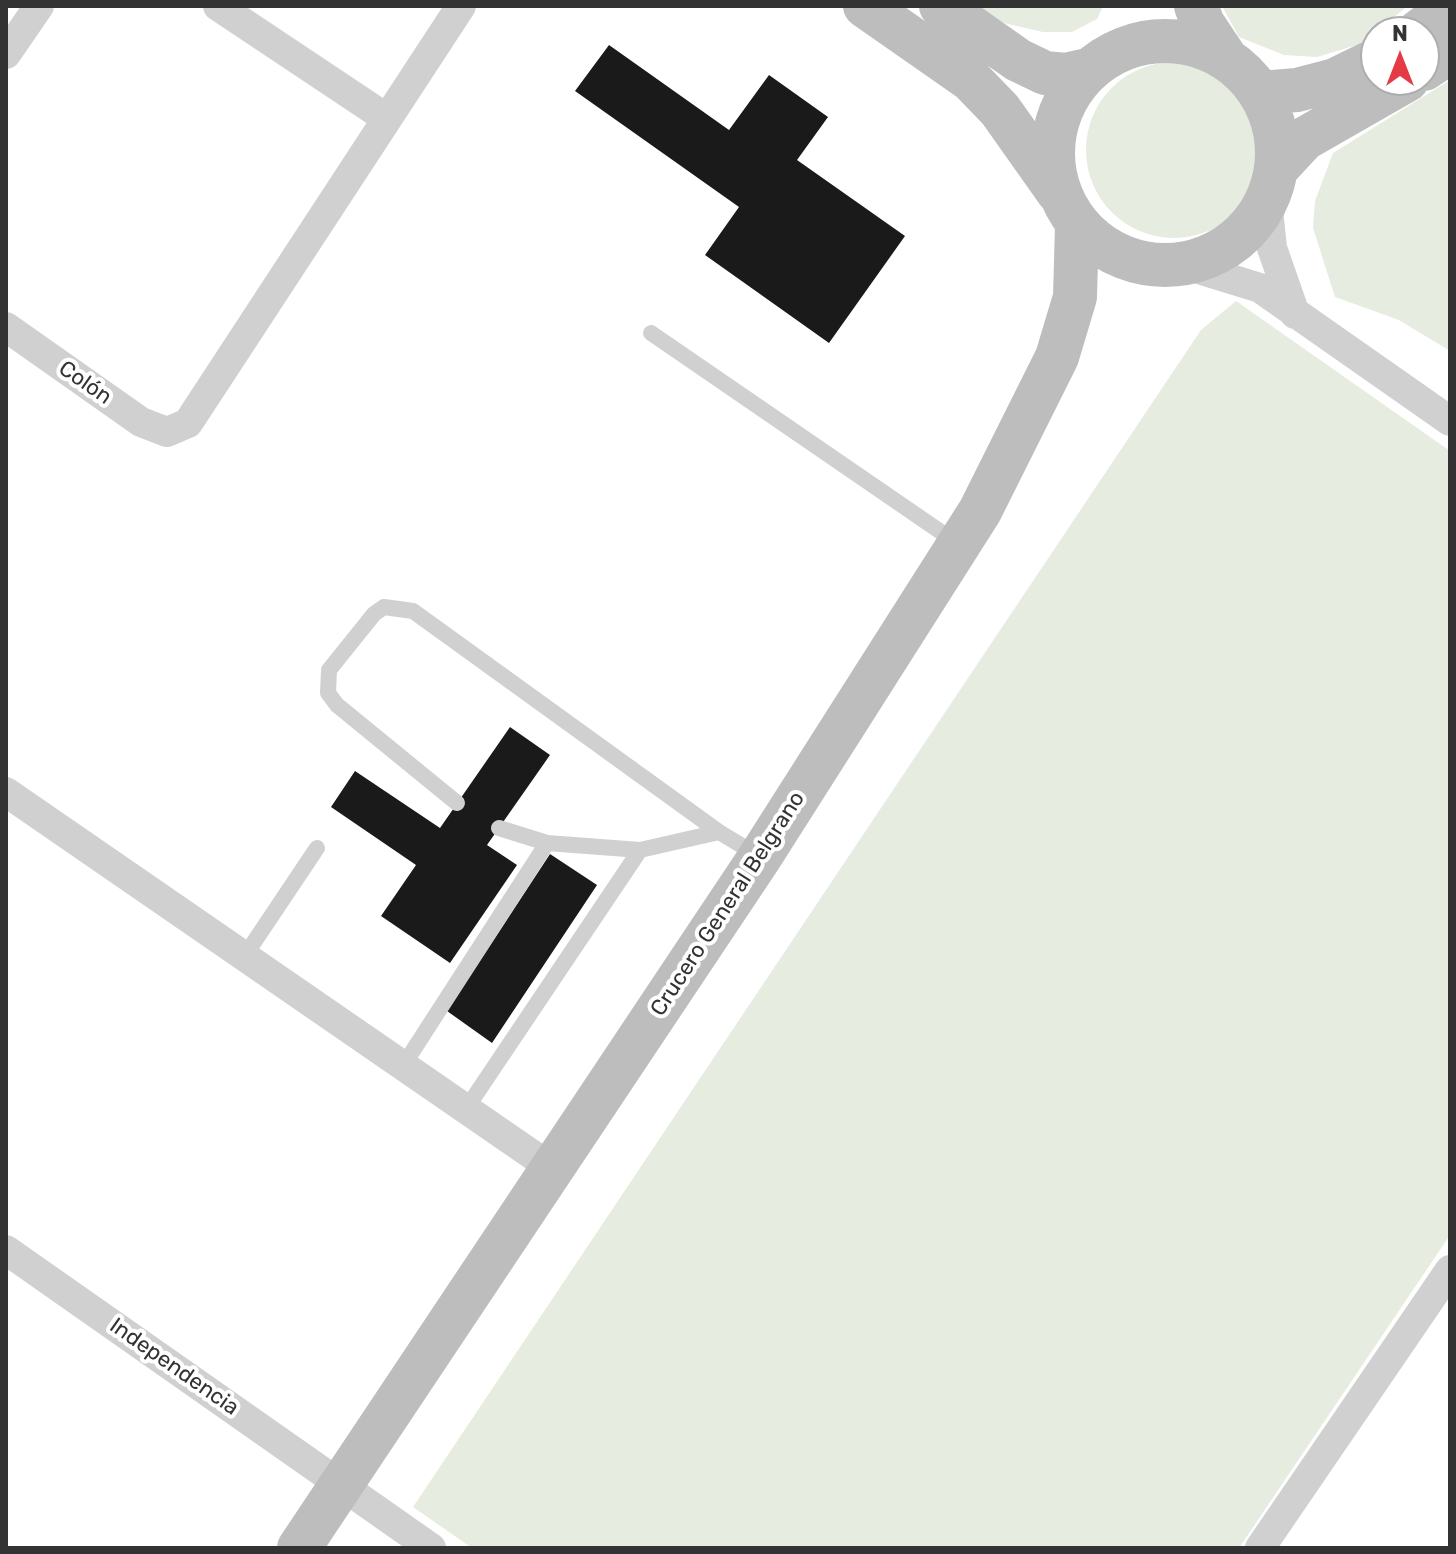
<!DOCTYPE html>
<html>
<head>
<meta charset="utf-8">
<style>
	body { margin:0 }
	#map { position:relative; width:1456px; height:1554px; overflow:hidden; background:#fff; font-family:Rubik,sans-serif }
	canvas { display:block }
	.frame { position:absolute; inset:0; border:8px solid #333; pointer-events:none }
	.north { position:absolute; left:1360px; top:16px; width:80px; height:80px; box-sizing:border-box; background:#fff; border:2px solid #adadad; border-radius:50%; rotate:0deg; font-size:22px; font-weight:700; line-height:32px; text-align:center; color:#333 }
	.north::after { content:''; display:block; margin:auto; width:28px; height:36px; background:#e63946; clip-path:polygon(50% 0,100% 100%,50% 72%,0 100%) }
</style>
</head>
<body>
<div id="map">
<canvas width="1456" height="1554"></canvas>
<div class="frame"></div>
<div class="north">N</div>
</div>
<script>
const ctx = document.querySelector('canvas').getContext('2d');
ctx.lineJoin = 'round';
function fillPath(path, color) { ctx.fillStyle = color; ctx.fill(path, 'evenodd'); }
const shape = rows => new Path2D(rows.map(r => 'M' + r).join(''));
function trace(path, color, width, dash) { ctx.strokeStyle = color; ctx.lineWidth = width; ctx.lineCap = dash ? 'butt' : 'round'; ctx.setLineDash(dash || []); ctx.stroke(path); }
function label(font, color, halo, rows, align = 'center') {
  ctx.font = font + ' Rubik,sans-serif'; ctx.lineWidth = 8; ctx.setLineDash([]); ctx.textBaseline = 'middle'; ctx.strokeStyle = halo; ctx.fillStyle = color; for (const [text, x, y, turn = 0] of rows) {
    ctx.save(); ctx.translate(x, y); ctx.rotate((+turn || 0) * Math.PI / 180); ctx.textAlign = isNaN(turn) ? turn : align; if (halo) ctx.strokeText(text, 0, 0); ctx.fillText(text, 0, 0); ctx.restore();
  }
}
fillPath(shape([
	[973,6,1103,6,1097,19,1072,32,1043,32,995,21],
	[1222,6,1408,6,1360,44,1317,57,1284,55,1239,37],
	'1086 150a88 88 0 1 1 176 0a88 88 0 1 1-176 0Z',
	[1450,80,1450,351,1399,320,1335,297,1313,228,1315,201,1333,153],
	[1236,301,1450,451,1450,1235,1239,1548,472,1548,413,1507,1201,330]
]), '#e6ecdf');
fillPath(shape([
	[609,45,729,130,769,75,828,117,797,160,905,236,829,343,705,255,739,207,575,91],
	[510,727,550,755,487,845,517,865,450,963,381,916,416,865,331,807,355,771,440,828],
	[550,854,597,885,492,1043,447,1011]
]), '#1a1a1a');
trace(shape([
	[651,333,957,543],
	[457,803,337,705,328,693,329,670,374,614,384,607,413,611,719,832,759,856],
	[499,828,547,843],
	[244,957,317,848],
	[403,1066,547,843,640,850,719,832],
	[466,1109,640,850]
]), '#d0d0d0', 16);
trace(shape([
	[218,6,386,118],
	[6,54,39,6],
	[1267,200,1272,248,1295,314],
	[1182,264,1260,288,1450,421],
	[6,327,141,422,167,432,188,423,461,6],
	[6,792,553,1169],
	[6,1250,431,1548],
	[1260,1548,1450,1270]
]), '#d0d0d0', 30);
trace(shape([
	[865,6,971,80,1000,110,1058,192],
	[941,6,1018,60,1045,73,1065,75,1088,70],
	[1196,6,1203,24,1225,57],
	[1418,32,1450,8],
	'1053 153a112 112 0 1 1 224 0a112 112 0 1 1-224 0Z',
	[1424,69,1450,52],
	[1261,93,1297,90,1335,80,1376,60],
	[1277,168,1304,139,1407,80],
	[299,1548,760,857,980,511,1057,357,1075,297,1077,225]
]), '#bdbdbd', 44);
label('22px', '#333', '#fff', [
	["Colón",85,383,35],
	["Crucero General Belgrano",728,904,-57],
	["Independencia",174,1367,35]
]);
</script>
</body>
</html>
